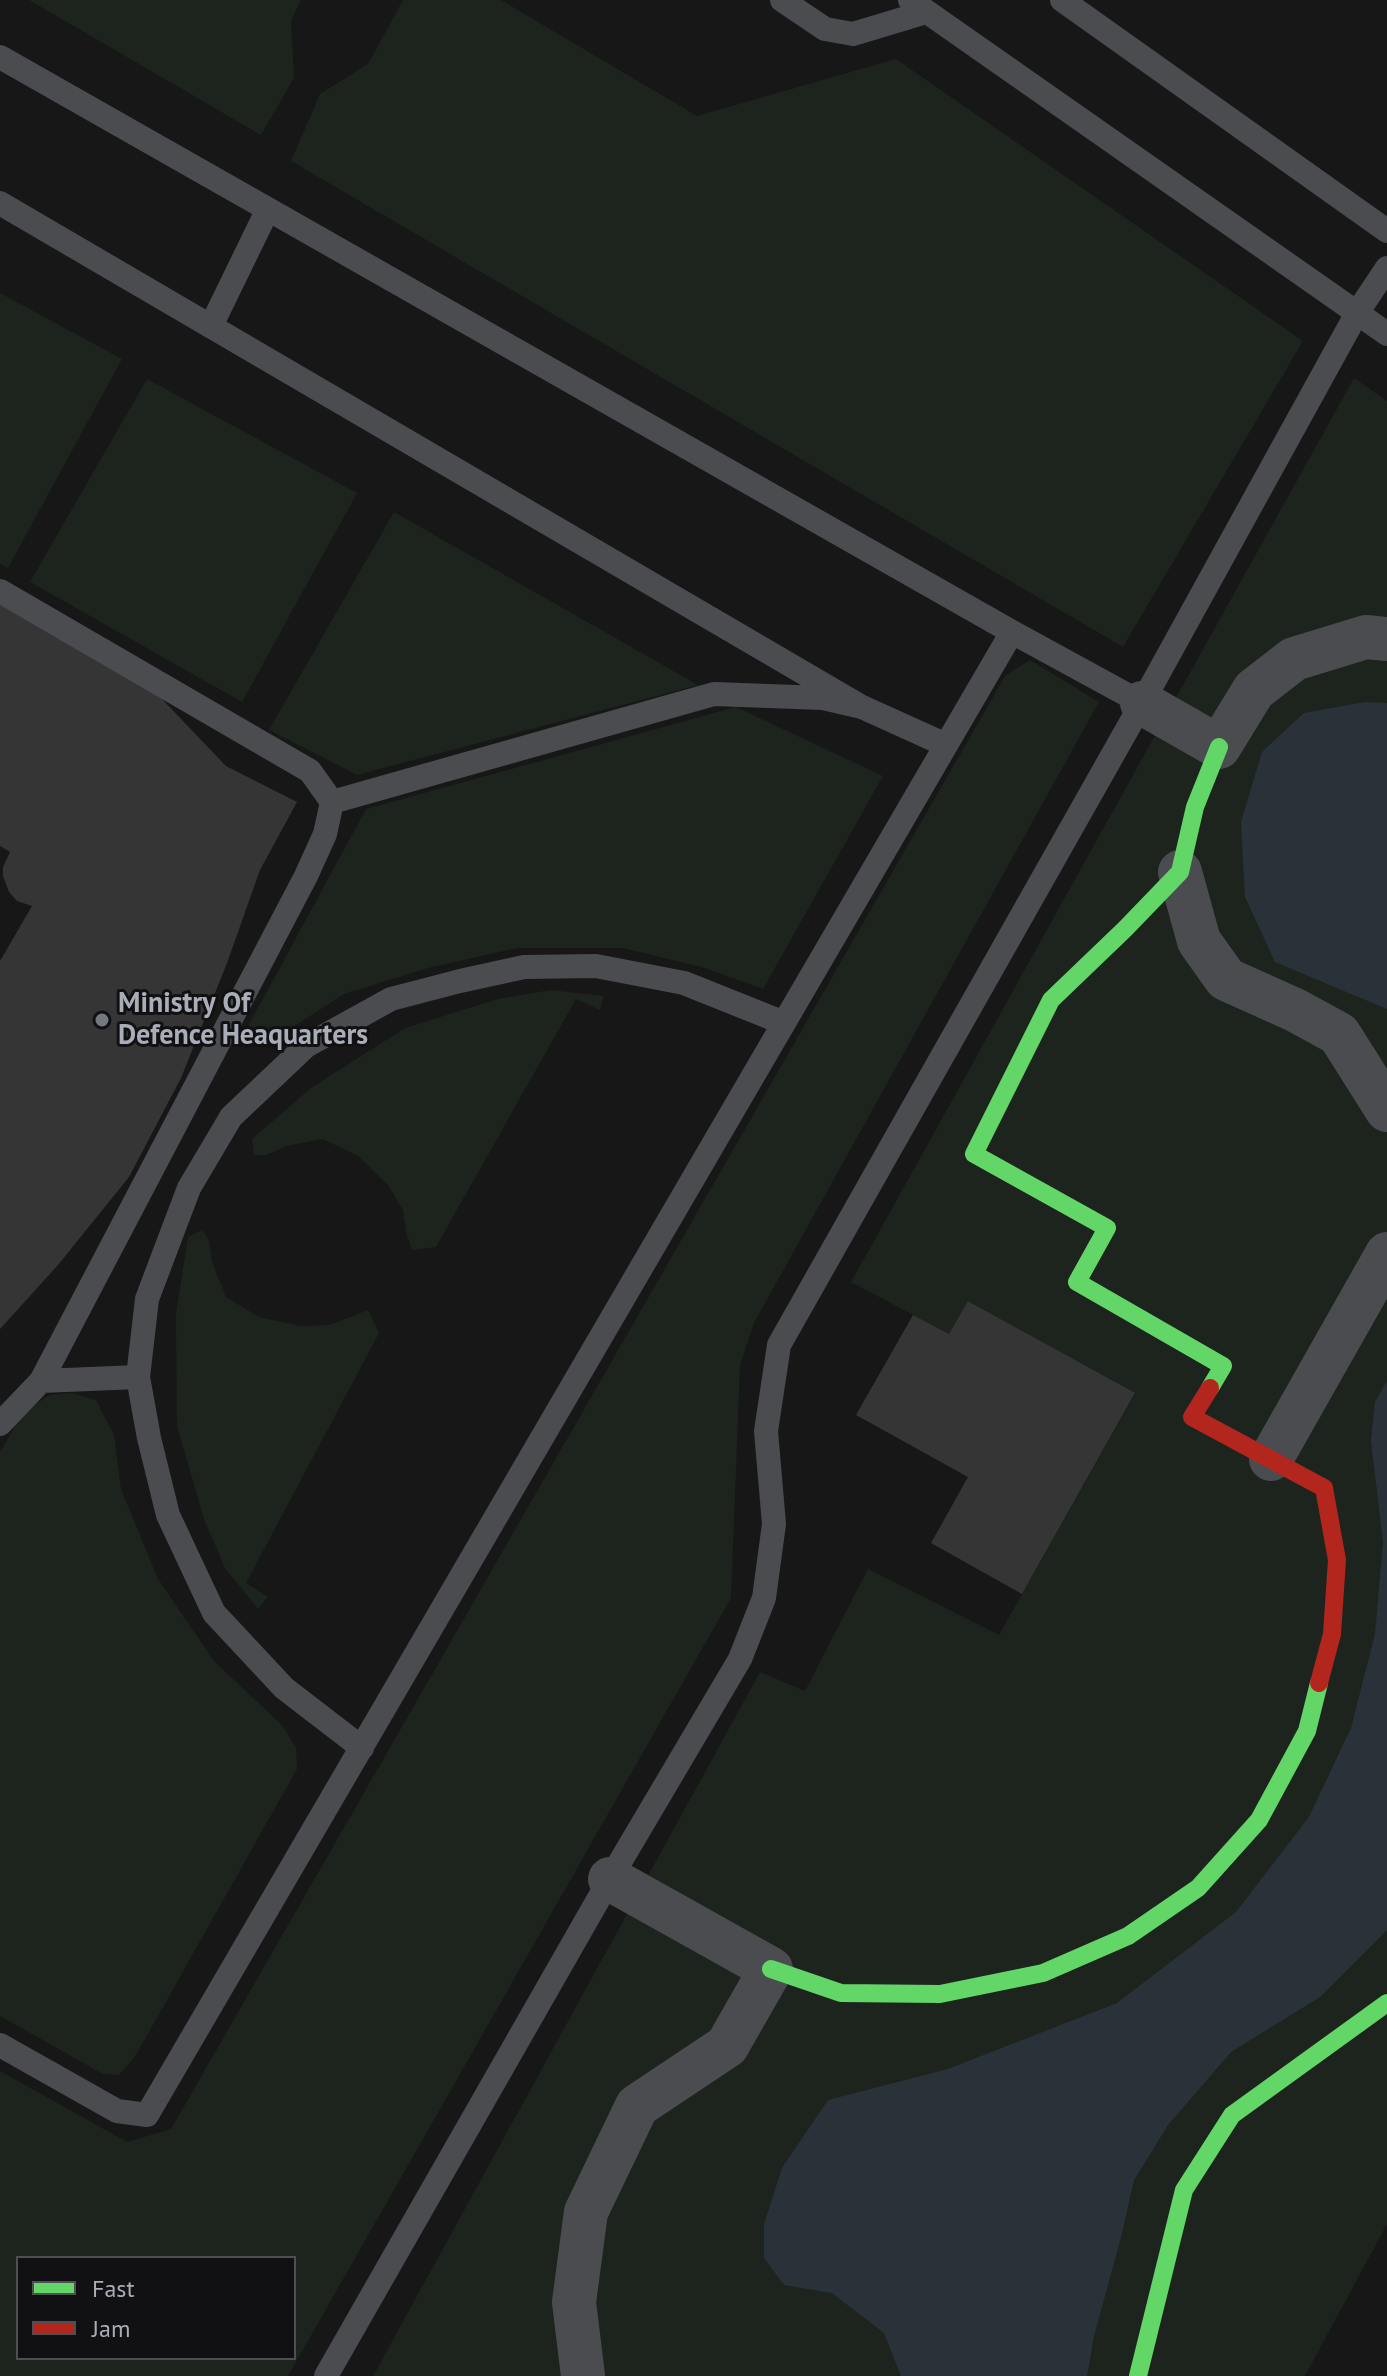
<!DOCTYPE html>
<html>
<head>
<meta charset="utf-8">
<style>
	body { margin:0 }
	#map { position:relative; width:1387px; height:2376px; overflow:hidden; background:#171717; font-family:"PT Sans",sans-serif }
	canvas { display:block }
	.legend { position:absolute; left:16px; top:2256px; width:280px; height:104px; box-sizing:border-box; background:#111113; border:2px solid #4d4f55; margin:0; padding:10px 14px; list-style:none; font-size:24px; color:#a8adb8 }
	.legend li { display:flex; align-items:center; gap:16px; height:40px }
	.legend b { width:40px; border:2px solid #4d4f55 }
</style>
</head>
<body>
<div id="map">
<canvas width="1387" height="2376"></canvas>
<ul class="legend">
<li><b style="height:10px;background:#63d668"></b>Fast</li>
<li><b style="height:10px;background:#b3261e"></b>Jam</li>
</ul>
</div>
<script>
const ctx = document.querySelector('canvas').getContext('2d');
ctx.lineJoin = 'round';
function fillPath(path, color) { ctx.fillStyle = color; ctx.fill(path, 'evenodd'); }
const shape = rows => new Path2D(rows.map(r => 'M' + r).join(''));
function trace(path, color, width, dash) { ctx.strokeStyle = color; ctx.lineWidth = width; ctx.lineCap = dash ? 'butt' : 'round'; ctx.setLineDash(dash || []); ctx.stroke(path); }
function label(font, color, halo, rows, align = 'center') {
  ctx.font = font + ' "PT Sans",sans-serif'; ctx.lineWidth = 6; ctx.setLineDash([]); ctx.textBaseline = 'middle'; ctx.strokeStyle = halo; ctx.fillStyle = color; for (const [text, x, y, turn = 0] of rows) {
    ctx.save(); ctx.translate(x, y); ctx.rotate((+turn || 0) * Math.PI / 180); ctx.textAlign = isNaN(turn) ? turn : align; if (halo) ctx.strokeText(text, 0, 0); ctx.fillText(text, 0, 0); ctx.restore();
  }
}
fillPath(shape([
	[29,0,301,0,291,20,294,78,261,135],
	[403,0,501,0,697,116,896,59,1303,341,1123,647,291,161,320,94,368,64],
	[0,293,122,359,8,568,0,564],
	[1354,378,1387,401,1387,2224,1305,2376,373,2376,760,1672,805,1691,868,1569,999,1635,1135,1394,969,1301,949,1334,851,1282],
	[147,379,357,493,242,702,30,582],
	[394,512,698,685,357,775,269,730],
	[1030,660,1099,702,754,1323,740,1365,731,1598,288,2376,0,2376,0,2071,127,2142,171,2129,1005,676],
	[18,2258,294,2258,294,2358,18,2358],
	[736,707,883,776,763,989,705,968,623,948,517,948,428,968,344,994,290,1029,275,1045,246,1030,366,809],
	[551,990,604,996,600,1010,576,999,436,1247,412,1250,406,1232,403,1210,388,1185,358,1156,323,1139,286,1146,266,1155,254,1155,252,1139,311,1088,405,1028,498,999],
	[202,1230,209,1240,212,1262,226,1297,259,1317,301,1326,330,1325,368,1310,379,1333,246,1583,268,1597,258,1609,225,1568,204,1519,177,1426,176,1314,188,1237],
	[72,1393,96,1400,114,1435,121,1489,158,1579,214,1661,283,1726,296,1748,297,1769,136,2055,119,2075,103,2074,0,2016,0,1452,23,1412,50,1395]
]), '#1d241e');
fillPath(shape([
	[1365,702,1387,703,1387,1009,1275,962,1245,897,1241,822,1262,752,1304,713],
	[1387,1381,1387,1930,1320,1997,1231,2052,1168,2125,1134,2180,1121,2237,1094,2336,1087,2376,901,2376,884,2333,832,2293,784,2285,764,2258,764,2224,782,2168,828,2100,948,2069,1117,2003,1236,1912,1309,1817,1351,1728,1375,1634,1383,1542,1371,1441,1375,1402]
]), '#2a3239');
fillPath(shape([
	[0,601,160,697,226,766,297,802,260,870,227,963,181,1078,129,1177,58,1265,0,1329,0,961,32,906,17,901,9,892,3,876,3,867,10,852,0,846],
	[968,1301,1135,1393,1022,1594,931,1543,968,1477,856,1415,913,1315,949,1334]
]), '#353536');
trace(shape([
	[782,0,825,29,853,34,926,12],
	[910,0,1387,334],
	[1062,0,1387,231],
	[0,57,1012,632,1142,703],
	[0,203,862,707],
	[211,326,268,209],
	[0,591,310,771,332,802,325,834,306,876,41,1381,0,1424],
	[332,802,714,694,823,698,862,707,946,745],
	[41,1381,138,1377],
	[362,1748,284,1688,214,1613,168,1515,149,1438,138,1377,147,1299,189,1188,231,1117,306,1046,391,999,460,981,524,967,596,966,684,983,784,1023],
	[0,2045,117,2111,147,2115,1012,632],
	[326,2376,610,1879,740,1659,764,1598,774,1524,766,1431,779,1345,1142,703,1357,313,1387,268]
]), '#4b4c50', 24);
trace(shape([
	[1142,703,1219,747,1254,690,1294,659,1366,637,1387,639],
	[1180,872,1199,941,1226,979,1295,1010,1339,1034,1387,1110],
	[1271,1459,1387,1254],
	[583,2376,574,2302,586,2212,637,2106,727,2046,771,1969,610,1879]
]), '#4b4c50', 44);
trace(shape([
	[1210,1388,1223,1366,1077,1282,1107,1228,974,1154,1051,1000,1125,929,1180,872,1195,807,1219,747],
	[771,1969,841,1993,940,1994,1043,1973,1128,1936,1198,1888,1259,1820,1307,1731,1319,1683],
	[1138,2376,1184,2190,1232,2115,1387,2003]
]), '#63d668', 18);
trace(shape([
	[1210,1388,1192,1417,1324,1488,1337,1560,1332,1634,1319,1683]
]), '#b3261e', 18);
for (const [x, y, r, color] of [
	[102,1020,8,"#757880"]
]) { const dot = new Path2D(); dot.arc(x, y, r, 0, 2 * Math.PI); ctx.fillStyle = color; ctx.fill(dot); trace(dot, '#111113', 3); }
label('bold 28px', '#a8adb8', '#111113', [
	["Ministry Of",118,1004],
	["Defence Heaquarters",118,1036]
], 'left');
</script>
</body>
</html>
